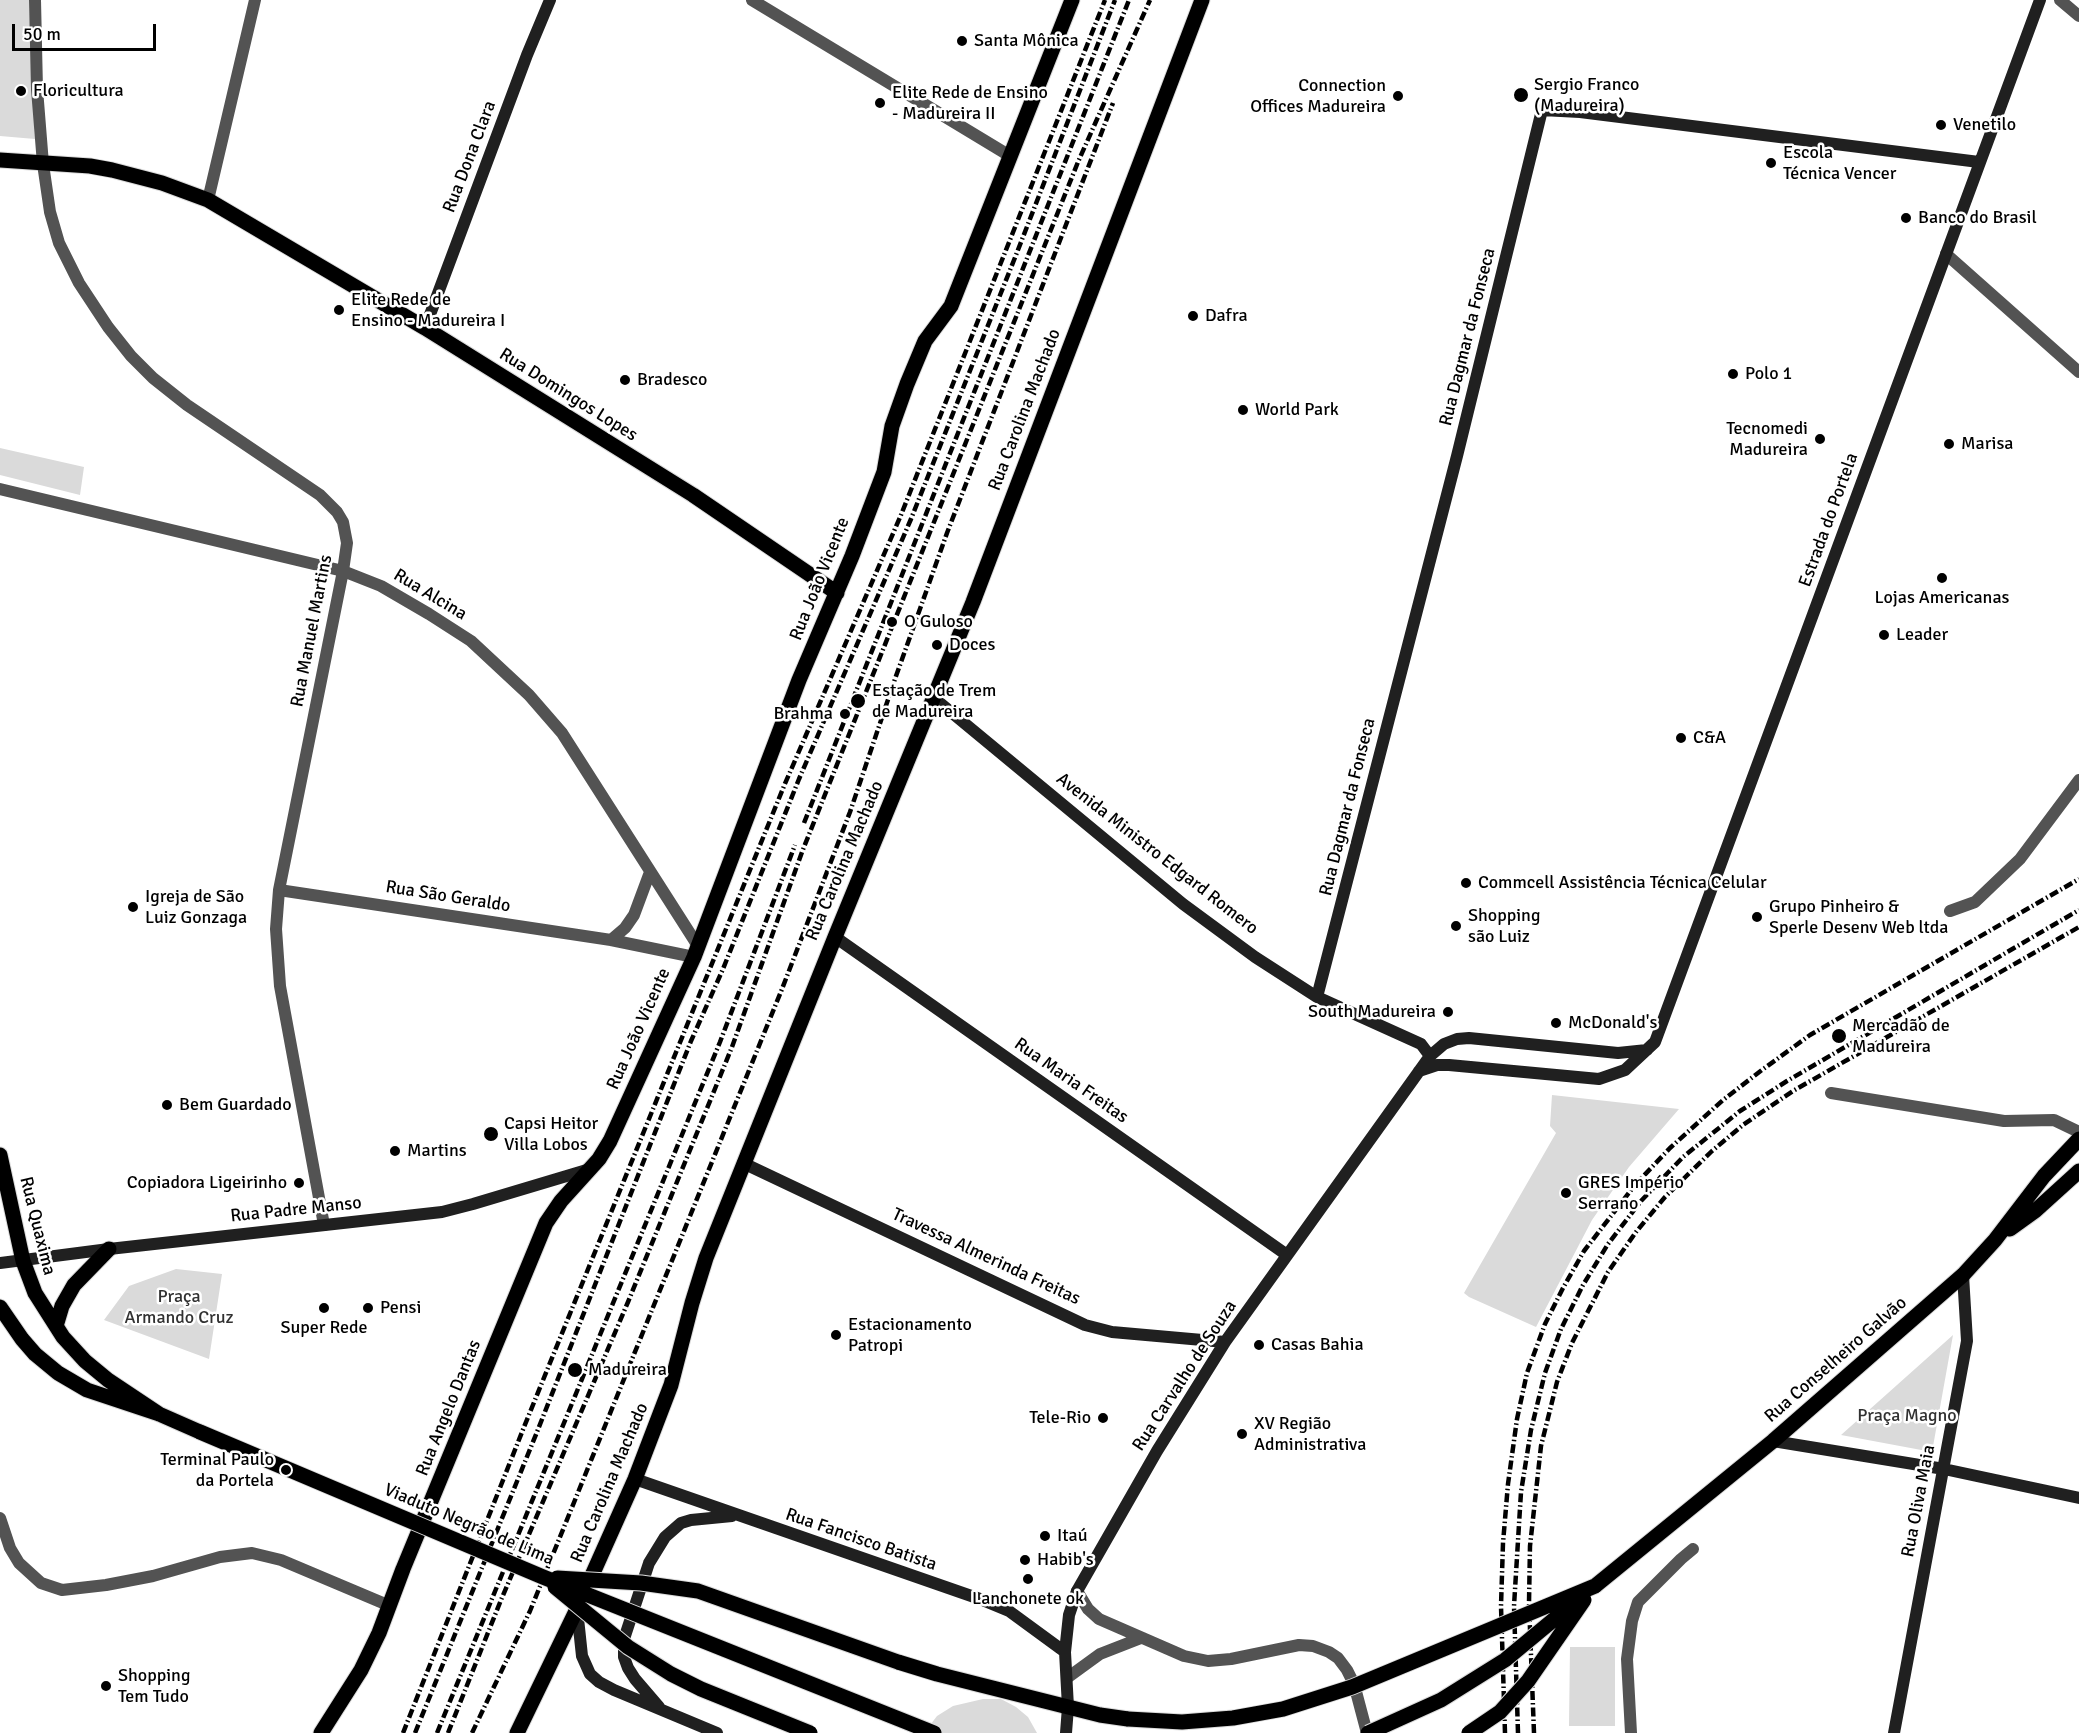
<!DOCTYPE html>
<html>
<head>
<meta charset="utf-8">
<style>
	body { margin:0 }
	#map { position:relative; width:2079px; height:1733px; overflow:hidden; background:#fff; font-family:Signika,sans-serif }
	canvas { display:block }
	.scale { position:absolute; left:12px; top:24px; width:144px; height:27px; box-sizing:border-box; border:3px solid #000; border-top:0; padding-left:8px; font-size:18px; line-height:21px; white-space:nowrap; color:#000; -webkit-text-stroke:4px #fff; paint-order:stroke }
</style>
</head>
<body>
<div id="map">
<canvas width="2079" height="1733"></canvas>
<div class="scale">50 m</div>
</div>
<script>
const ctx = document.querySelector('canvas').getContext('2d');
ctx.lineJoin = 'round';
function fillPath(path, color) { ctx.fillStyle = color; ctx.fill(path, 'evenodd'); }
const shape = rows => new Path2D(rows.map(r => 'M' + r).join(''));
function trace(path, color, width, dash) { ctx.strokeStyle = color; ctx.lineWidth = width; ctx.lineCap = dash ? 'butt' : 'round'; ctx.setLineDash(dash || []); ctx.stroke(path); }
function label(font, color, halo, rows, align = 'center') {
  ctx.font = font + ' Signika,sans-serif'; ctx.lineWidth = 5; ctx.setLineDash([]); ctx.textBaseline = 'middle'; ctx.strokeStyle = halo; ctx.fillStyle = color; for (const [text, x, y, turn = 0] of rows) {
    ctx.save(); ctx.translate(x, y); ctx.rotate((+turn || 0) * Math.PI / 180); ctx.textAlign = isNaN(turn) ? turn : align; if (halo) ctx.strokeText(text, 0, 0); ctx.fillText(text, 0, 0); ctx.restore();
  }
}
fillPath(shape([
	[0,0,29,0,35,139,0,136],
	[0,448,84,467,80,495,0,475],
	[1552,1095,1679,1109,1629,1167,1592,1220,1536,1327,1469,1297,1464,1293,1556,1133,1550,1126],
	[176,1269,222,1274,209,1359,104,1320,129,1286],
	[1953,1335,1932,1452,1841,1435],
	[1570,1647,1615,1647,1615,1726,1569,1726],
	[983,1699,1001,1699,1016,1707,1028,1717,1037,1733,924,1733,937,1716,953,1706]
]), '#dadada');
const primary = shape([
	[0,160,90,166,112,170,162,183,208,200,425,328,693,495,837,593],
	[0,1155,23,1261,35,1293,63,1337,85,1361,108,1380,159,1414],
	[2010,1229,2035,1211,2079,1171],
	[0,1307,22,1339,35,1354,58,1373,87,1390,159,1414,200,1432],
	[56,1326,62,1306,74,1285,109,1249],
	[1595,1586,1773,1441,1963,1275,1995,1240,2044,1176,2079,1139],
	[898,1662,937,1674,1100,1715,1128,1719],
	[321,1733,361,1670,379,1633,403,1569,546,1223,561,1201,599,1159,610,1141,694,957,799,680,852,556,884,472,892,426,907,384,925,341,951,306,1072,0],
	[517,1733,577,1609,635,1479,671,1385,692,1303,706,1258,835,937,973,602,1202,0]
]);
trace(primary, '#dbdbdb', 17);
trace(shape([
	[35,0,37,89,43,164,50,212,59,243,79,283,108,327,131,356,153,378,187,405,320,495,337,512,343,522,347,543,343,571,279,890,276,929,280,986,324,1225],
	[752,0,1010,156],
	[2060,0,2079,16],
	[208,200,255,0],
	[1946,254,2079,372],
	[0,489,343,571,381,586,429,614,471,641,529,695,562,733,698,946],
	[279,890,611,940,694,957],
	[1950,911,1975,902,2020,859,2079,780],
	[611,940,625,928,634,915,650,872],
	[1831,1093,2004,1121,2054,1120,2079,1132],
	[0,1518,10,1548,19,1563,41,1583,62,1590,106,1585,153,1576,220,1557,252,1553,281,1560,390,1606],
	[1077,1591,1088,1609,1099,1619,1184,1656,1208,1661,1231,1659,1299,1645,1313,1646,1329,1652,1338,1658,1347,1670,1354,1684,1367,1733],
	[1067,1678,1100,1654,1141,1638],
	[1631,1733,1627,1659,1632,1621,1638,1602,1681,1559,1693,1549]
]), '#535353', 12);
trace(shape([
	[425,328,527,55,550,0],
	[934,698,1183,904,1255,957,1317,997,1421,1044,1430,1056],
	[835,937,1287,1255],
	[1317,997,1457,456,1542,110,1580,112,1979,162],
	[1419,1071,1437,1065,1449,1065,1599,1079,1625,1070,1655,1042,2040,0],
	[743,1163,1085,1325,1112,1332,1225,1342],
	[0,1263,109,1249,442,1212,473,1204,590,1169],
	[1773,1441,1944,1469,2079,1498],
	[635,1479,980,1599,1009,1611,1065,1652],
	[577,1609,582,1656,590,1674,599,1682,614,1690,717,1733],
	[659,1707,635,1679,628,1668,624,1657,624,1639,649,1563,665,1537,681,1523,691,1520,732,1516],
	[1066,1733,1068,1707,1065,1652,1069,1615,1077,1591,1157,1451,1225,1342,1430,1056,1444,1044,1457,1039,1469,1038,1618,1053,1647,1050],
	[1894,1733,1967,1341,1963,1275]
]), '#202020', 12);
trace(primary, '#000', 15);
trace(shape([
	[804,823,1129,0],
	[403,1733,524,1427,784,786,901,515,1105,0],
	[415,1733,537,1432,691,1041,723,969,799,779,911,519,1016,255,1115,0],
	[437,1733,720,1042,795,845],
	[448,1733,501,1600,628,1302,732,1047,802,852,1078,162,1150,0],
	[472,1733,530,1611,782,989,850,812,895,679,947,533,1113,103],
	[1505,1733,1501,1606,1503,1543,1508,1484,1517,1419,1527,1373,1545,1324,1563,1288,1584,1251,1635,1185,1670,1148,1723,1100,1762,1070,1810,1035,2079,879],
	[1518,1733,1514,1606,1521,1492,1531,1430,1545,1373,1561,1329,1583,1285,1608,1244,1641,1201,1683,1157,1740,1111,1787,1081,2079,910],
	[1534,1733,1529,1603,1530,1546,1541,1446,1557,1382,1572,1343,1608,1272,1636,1232,1665,1197,1712,1151,1743,1125,1793,1091,2079,927]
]), '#000', 4.5, [9, 3, 1.5, 3]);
const primaryBridge = shape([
	[200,1432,543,1577,934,1733],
	[557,1578,641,1583,698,1591,898,1662],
	[555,1587,628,1647,671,1674,701,1689,810,1733],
	[1128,1719,1182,1722,1233,1718,1283,1709,1352,1687,1595,1586],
	[1368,1733,1441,1700,1505,1660,1581,1597],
	[1469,1733,1500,1712,1528,1681,1584,1600]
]);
trace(primaryBridge, '#dbdbdb', 17, []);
trace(primaryBridge, '#000', 15);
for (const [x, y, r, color] of [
	[962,41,6,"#000"],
	[21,91,6,"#000"],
	[1521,95,8,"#000"],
	[1398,96,6,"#000"],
	[880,103,6,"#000"],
	[1941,125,6,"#000"],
	[1771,163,6,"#000"],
	[1906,218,6,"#000"],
	[339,310,6,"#000"],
	[1193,316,6,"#000"],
	[1733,374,6,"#000"],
	[625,380,6,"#000"],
	[1243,410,6,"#000"],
	[1820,439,6,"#000"],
	[1949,444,6,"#000"],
	[1942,578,6,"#000"],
	[892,622,6,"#000"],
	[1884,635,6,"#000"],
	[937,645,6,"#000"],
	[858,701,8,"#000"],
	[845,714,6,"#000"],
	[1681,738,6,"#000"],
	[1466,883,6,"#000"],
	[133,907,6,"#000"],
	[1757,917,6,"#000"],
	[1456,926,6,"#000"],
	[1448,1012,6,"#000"],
	[1556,1023,6,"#000"],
	[1839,1036,8,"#000"],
	[167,1105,6,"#000"],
	[491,1134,8,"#000"],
	[395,1151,6,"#000"],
	[299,1183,6,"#000"],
	[1566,1193,6,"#000"],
	[324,1308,6,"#000"],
	[368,1308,6,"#000"],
	[836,1335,6,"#000"],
	[1259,1345,6,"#000"],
	[575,1370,8,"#000"],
	[1103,1418,6,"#000"],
	[1242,1434,6,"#000"],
	[286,1470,6,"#000"],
	[1045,1536,6,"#000"],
	[1025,1560,6,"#000"],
	[1028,1579,6,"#000"],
	[106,1686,6,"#000"]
]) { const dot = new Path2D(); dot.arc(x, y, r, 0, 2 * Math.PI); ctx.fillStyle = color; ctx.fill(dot); trace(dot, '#fff', 2); }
label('18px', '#000', '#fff', [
	["Santa Mônica",974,41],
	["Sergio Franco",1534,85],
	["(Madureira)",1534,106],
	["Connection",1386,86,"right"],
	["Offices Madureira",1386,107,"right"],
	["Floricultura",33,91],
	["Elite Rede de Ensino",892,93],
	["- Madureira II",892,114],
	["Venetilo",1953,125],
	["Escola",1783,153],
	["Técnica Vencer",1783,174],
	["Banco do Brasil",1918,218],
	["Elite Rede de",351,300],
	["Ensino - Madureira I",351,321],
	["Dafra",1205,316],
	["Polo 1",1745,374],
	["Bradesco",637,380],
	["World Park",1255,410],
	["Tecnomedi",1808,429,"right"],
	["Madureira",1808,450,"right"],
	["Marisa",1961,444],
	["Lojas Americanas",1942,598,"center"],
	["O Guloso",904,622],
	["Leader",1896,635],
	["Doces",949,645],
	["Estação de Trem",872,691],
	["de Madureira",872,712],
	["Brahma",833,714,"right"],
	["C&A",1693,738],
	["Commcell Assistência Técnica Celular",1478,883],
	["Igreja de São",145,897],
	["Luiz Gonzaga",145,918],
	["Grupo Pinheiro &",1769,907],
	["Sperle Desenv Web ltda",1769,928],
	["Shopping",1468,916],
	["são Luiz",1468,937],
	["South Madureira",1436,1012,"right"],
	["McDonald's",1568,1023],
	["Mercadão de",1852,1026],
	["Madureira",1852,1047],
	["Bem Guardado",179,1105],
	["Capsi Heitor",504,1124],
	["Villa Lobos",504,1145],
	["Martins",407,1151],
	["Copiadora Ligeirinho",287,1183,"right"],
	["GRES Império",1578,1183],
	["Serrano",1578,1204],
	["Pensi",380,1308],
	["Estacionamento",848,1325],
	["Patropi",848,1346],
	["Super Rede",324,1328,"center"],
	["Casas Bahia",1271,1345],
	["Madureira",588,1370],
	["Tele-Rio",1091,1418,"right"],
	["XV Região",1254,1424],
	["Administrativa",1254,1445],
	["Terminal Paulo",274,1460,"right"],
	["da Portela",274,1481,"right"],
	["Itaú",1057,1536],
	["Habib's",1037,1560],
	["Lanchonete ok",1028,1599,"center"],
	["Shopping",118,1676],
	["Tem Tudo",118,1697]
], 'left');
label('18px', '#000', '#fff', [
	["Rua Dona Clara",470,157,-69],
	["Rua Dagmar da Fonseca",1468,337,-76],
	["Rua Domingos Lopes",568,395,32],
	["Rua Carolina Machado",1025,410,-69],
	["Estrada do Portela",1829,520,-70],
	["Rua João Vicente",820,579,-68],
	["Rua Alcina",430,595,31],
	["Rua Manuel Martins",312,631,-79],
	["Rua Dagmar da Fonseca",1348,807,-76],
	["Avenida Ministro Edgard Romero",1157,854,38],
	["Rua Carolina Machado",845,861,-67],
	["Rua São Geraldo",448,897,9],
	["Rua João Vicente",639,1029,-66],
	["Rua Maria Freitas",1071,1081,35],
	["Rua Padre Manso",296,1210,-6],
	["Rua Quaxima",37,1226,76],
	["Travessa Almerinda Freitas",986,1257,25],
	["Rua Conselheiro Galvão",1836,1360,-41],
	["Rua Carvalho de Souza",1185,1376,-57],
	["Rua Angelo Dantas",449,1408,-68],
	["Rua Carolina Machado",610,1483,-67],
	["Rua Oliva Maia",1919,1501,-79],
	["Viaduto Negrão de Lima",469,1525,23],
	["Rua Fancisco Batista",861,1540,19]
]);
label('18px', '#313131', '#fff', [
	["Praça",179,1297],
	["Armando Cruz",179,1318],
	["Praça Magno",1907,1416]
]);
</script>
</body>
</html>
